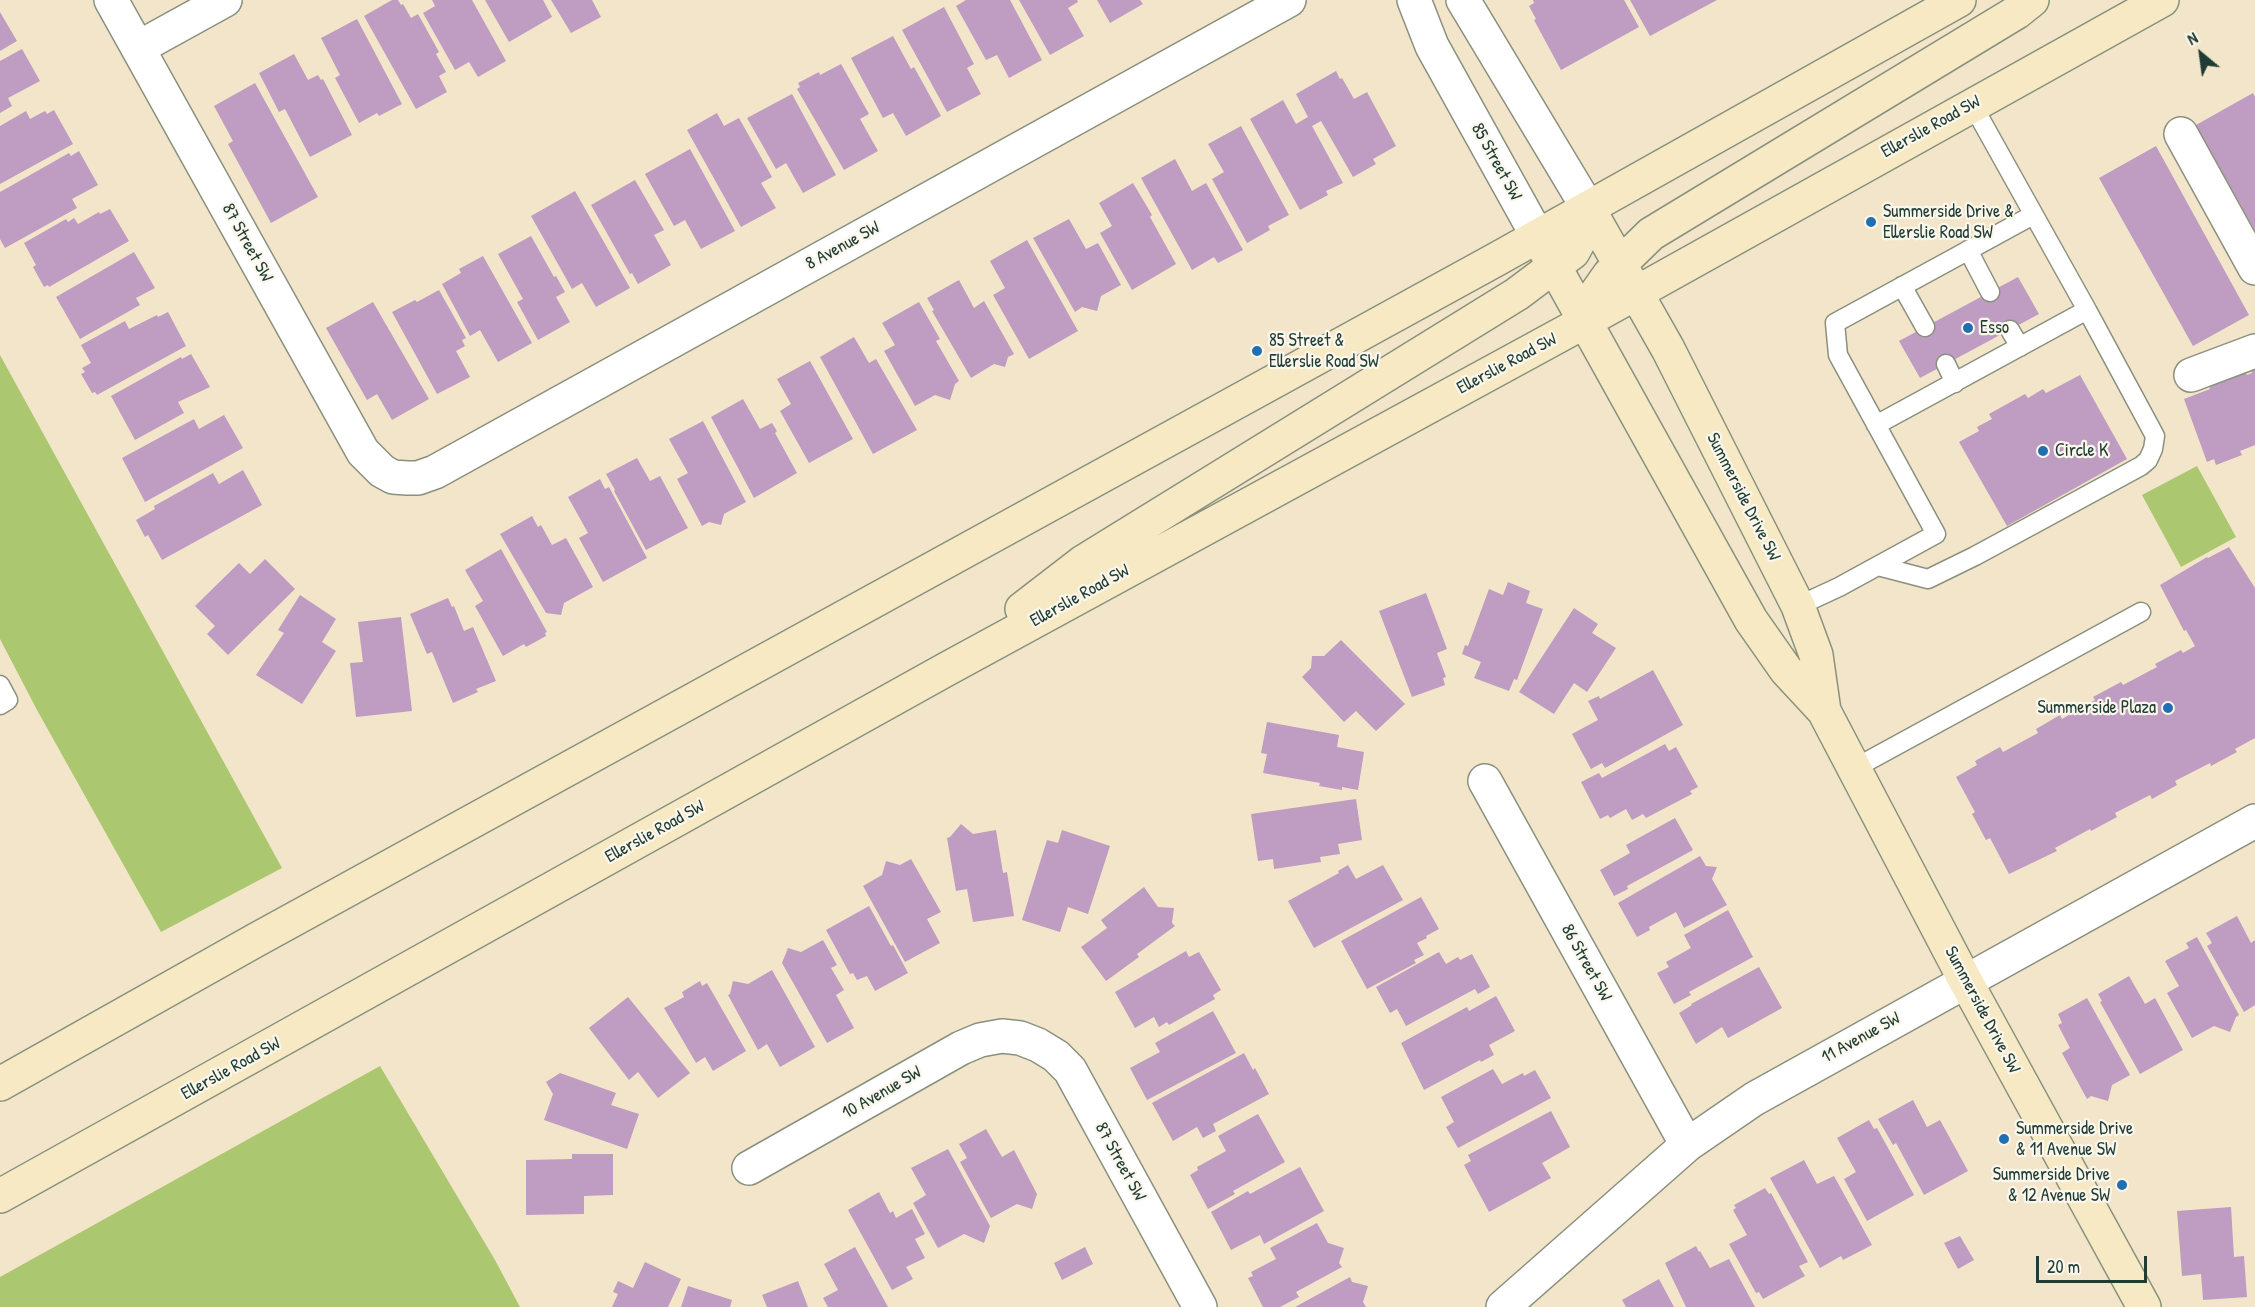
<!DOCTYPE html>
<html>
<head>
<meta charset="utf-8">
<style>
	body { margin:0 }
	#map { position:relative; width:2255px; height:1307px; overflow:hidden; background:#f3e5c9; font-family:"Patrick Hand",sans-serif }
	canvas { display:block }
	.north { position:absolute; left:2171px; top:24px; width:60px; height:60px; -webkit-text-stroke:4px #fbf7ec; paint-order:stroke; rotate:331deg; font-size:16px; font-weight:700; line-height:24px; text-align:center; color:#1f3d34 }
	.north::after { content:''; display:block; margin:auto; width:21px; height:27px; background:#1f3d34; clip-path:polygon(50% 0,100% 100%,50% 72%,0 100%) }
	.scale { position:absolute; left:2036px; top:1256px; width:111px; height:27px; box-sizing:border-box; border:3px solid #1f3d34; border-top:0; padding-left:8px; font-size:18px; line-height:21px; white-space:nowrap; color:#1f3d34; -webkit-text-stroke:4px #fbf7ec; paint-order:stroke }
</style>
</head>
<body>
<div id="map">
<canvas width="2255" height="1307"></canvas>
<div class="north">N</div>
<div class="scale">20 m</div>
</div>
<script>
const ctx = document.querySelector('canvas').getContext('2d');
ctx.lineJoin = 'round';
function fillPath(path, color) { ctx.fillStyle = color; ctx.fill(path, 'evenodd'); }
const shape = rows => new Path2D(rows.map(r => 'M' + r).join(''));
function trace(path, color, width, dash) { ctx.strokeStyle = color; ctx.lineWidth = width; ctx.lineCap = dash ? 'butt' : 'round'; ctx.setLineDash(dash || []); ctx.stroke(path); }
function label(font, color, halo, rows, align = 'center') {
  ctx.font = font + ' "Patrick Hand",sans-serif'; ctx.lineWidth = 4.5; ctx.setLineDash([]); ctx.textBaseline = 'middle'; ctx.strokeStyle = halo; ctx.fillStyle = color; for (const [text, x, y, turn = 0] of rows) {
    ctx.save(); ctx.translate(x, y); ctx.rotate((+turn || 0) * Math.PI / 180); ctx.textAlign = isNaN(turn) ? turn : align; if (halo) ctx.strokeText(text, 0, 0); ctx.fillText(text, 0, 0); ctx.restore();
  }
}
fillPath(shape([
	[0,355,282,868,161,932,37,710,0,639],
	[2197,466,2236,537,2181,567,2142,495],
	[380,1066,495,1260,520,1307,0,1307,0,1277]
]), '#abc870');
fillPath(shape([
	[392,0,398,0,401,5,403,4,411,18,418,14,439,52,436,54,446,72,439,76,447,92,416,109,364,16],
	[432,0,472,0,506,61,478,77,469,62,455,70,423,13,435,6],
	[485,0,543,0,552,17,509,42],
	[551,0,592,0,601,17,571,33],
	[966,0,1010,0,1042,60,1009,78,997,55,986,60,956,6],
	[1019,0,1077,0,1078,2,1068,8,1084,36,1050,55],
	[1097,0,1140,0,1143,4,1110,23],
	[1533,0,1624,0,1639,27,1561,70,1534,20,1536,19,1529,6,1534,3],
	[1630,0,1717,0,1650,36],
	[944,7,974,64,967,68,981,94,947,112,902,30],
	[0,12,17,41,0,51],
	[357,19,402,104,379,116,377,113,359,123,335,78,340,75,321,38],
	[893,36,911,69,914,67,941,116,906,136,893,113,883,118,851,58],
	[22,49,40,81,8,98,12,106,0,113,0,61],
	[294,54,308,80,318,75,321,80,323,79,352,135,310,157,285,109,279,112,259,73],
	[841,64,869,114,860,119,878,151,844,170,797,89,800,87,798,83,819,72,820,75],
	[1336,71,1340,79,1342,78,1354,99,1367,92,1396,146,1373,159,1376,164,1353,177,1321,121,1312,126,1343,183,1326,191,1328,195,1300,210,1250,119,1283,100,1296,124,1308,117,1296,94],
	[255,83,318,197,271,223,228,144,233,141,214,106],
	[2253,93,2255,97,2255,231,2196,125],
	[792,94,836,175,803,193,786,163,776,169,747,118],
	[54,110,73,144,0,184,0,126,26,111,30,119,45,111,47,114],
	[717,113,724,126,739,118,772,177,761,183,776,208,741,227,687,130],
	[1241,126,1289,215,1268,226,1270,230,1247,243,1212,179,1224,172,1208,144],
	[2156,146,2249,315,2193,346,2099,178],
	[690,149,735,231,701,249,685,220,674,226,645,174],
	[79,151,98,185,72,199,77,208,5,248,0,239,0,192,69,153,71,156],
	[1175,159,1192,191,1206,183,1243,250,1218,263,1214,257,1192,270,1141,178],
	[635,180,664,230,654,235,671,265,638,284,632,273,630,274,591,205],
	[1133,183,1152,215,1150,217,1176,264,1132,290,1100,233,1112,226,1099,203],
	[575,191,630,288,596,307,582,283,572,289,531,216],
	[110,209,129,241,49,287,48,285,44,287,33,267,36,265,24,243,66,219,68,222,74,218,78,224,99,212,100,214],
	[1069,219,1086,249,1098,243,1121,285,1101,296,1097,311,1082,307,1075,312,1033,238],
	[531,236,554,277,556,276,565,292,556,297,570,322,538,340,517,302,523,299,498,254],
	[1027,240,1078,331,1029,359,993,295,1005,288,990,261],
	[134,252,155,288,136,298,140,305,80,339,56,297],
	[483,256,532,343,498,362,480,330,470,336,442,284,461,273,459,269],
	[2018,277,2039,314,1920,378,1899,341],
	[959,280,974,308,984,301,1014,354,1008,357,1005,367,994,364,971,378,932,311,934,310,927,298],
	[439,290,466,338,462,340,465,346,456,351,470,377,437,394,392,312,415,300,417,302],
	[373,302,429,399,392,420,377,394,367,400,326,328],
	[919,302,940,339,936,341,959,381,955,384,950,400,935,395,915,406,884,351,895,345,882,323],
	[168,312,186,346,97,395,95,392,92,393,81,374,85,372,82,368,91,363,81,345,125,321,129,329,157,315,158,317],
	[854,337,869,363,876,359,917,430,873,454,820,357],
	[191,354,210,387,178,402,184,413,135,440,111,396,181,357,182,359],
	[810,361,853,439,809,463,780,411,791,404,777,379],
	[2255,368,2255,445,2240,451,2242,455,2216,465,2214,459,2207,462,2184,399,2210,389,2209,385,2245,371,2247,375,2252,373,2251,370],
	[2080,375,2127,459,2007,526,1959,442,1979,431,1977,427,1992,419,1989,414,2025,394,2028,398,2043,389,2046,393],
	[743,399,760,429,772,423,777,431,775,433,797,473,754,498,711,417],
	[224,415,243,448,145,502,122,458,194,419,199,429],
	[703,421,746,502,724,514,721,525,709,522,702,526,677,479,688,473,669,439],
	[637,458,650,481,660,476,688,528,646,550,614,491,615,490,606,474],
	[243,470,262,505,162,560,148,535,145,537,136,520,155,509,154,506,213,473,219,484],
	[600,479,605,489,609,487,647,558,603,582,579,538,588,533,568,497],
	[532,516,538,527,541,525,552,545,566,538,593,587,564,603,561,615,546,613,500,534],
	[2229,547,2255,588,2255,738,2235,749,2237,752,2211,766,2210,763,2175,781,2177,785,2152,799,2150,795,2115,813,2117,817,2091,831,2090,829,2055,848,2057,851,2009,874,1990,838,1986,840,1972,814,1975,812,1956,777,1977,765,1975,761,2000,747,2003,752,2038,733,2036,729,2060,715,2062,719,2095,700,2093,697,2121,682,2123,685,2157,667,2155,664,2181,650,2183,653,2195,646,2186,630,2184,631,2160,585,2207,557,2208,558],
	[501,549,547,632,545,633,546,636,526,647,524,644,503,656,475,606,483,601,465,570],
	[265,559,295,589,228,655,207,634,215,626,195,606,239,563,250,574],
	[1508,582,1530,591,1526,603,1543,609,1517,680,1514,679,1509,691,1474,678,1481,662,1462,654,1465,645,1468,646,1489,589,1503,595],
	[1426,593,1447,649,1437,653,1446,677,1443,678,1445,685,1412,697,1379,611],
	[300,595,336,619,322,642,336,651,302,704,256,675,284,633,278,630],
	[448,598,452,607,454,606,464,631,473,627,496,681,476,689,478,692,453,703,432,652,427,654,410,614],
	[1574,608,1598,624,1592,633,1616,648,1587,692,1574,683,1554,714,1519,692],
	[401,617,412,711,356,717,350,663,363,662,358,622],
	[1341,640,1405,704,1376,731,1356,711,1344,722,1302,677,1311,668,1312,656,1324,656],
	[1653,670,1683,725,1605,768,1602,763,1591,769,1572,734,1598,720,1588,701,1599,696,1600,699],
	[1267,722,1339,735,1337,747,1364,752,1358,790,1342,787,1342,790,1319,786,1320,783,1263,773,1267,754,1261,753],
	[1665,744,1669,751,1676,747,1698,787,1690,791,1692,794,1646,818,1643,814,1632,820,1626,809,1610,818,1608,815,1600,819,1581,782,1599,773,1602,778],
	[1356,799,1362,840,1338,844,1340,854,1320,857,1321,862,1274,869,1273,859,1258,861,1251,814],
	[1675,818,1693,850,1627,886,1628,889,1614,896,1600,870,1630,853,1626,845],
	[961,824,973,834,996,830,1003,873,1007,872,1014,916,973,922,967,889,956,891,947,838,950,837],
	[1062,830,1110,846,1088,914,1068,907,1060,932,1022,920,1047,840,1058,843],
	[1700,856,1706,866,1717,867,1712,879,1727,905,1684,928,1676,912,1649,927,1650,930,1637,937,1618,903],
	[911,859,941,912,927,919,940,943,905,962,863,886,882,875,886,861,900,865],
	[1348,865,1356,879,1383,865,1403,900,1314,948,1288,901,1339,873,1338,871],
	[1144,887,1158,907,1174,908,1172,923,1175,926,1137,954,1139,957,1106,981,1081,947,1107,928,1101,920],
	[1421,897,1439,929,1426,936,1427,938,1417,943,1424,955,1414,960,1416,963,1367,989,1341,941],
	[869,906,891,946,893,945,908,973,875,991,867,976,857,980,853,973,850,974,826,930],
	[1728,910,1753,957,1689,992,1691,995,1674,1004,1657,973,1669,967,1666,962,1691,948,1684,935],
	[2237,916,2251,943,2255,940,2255,1005,2244,1012,2207,946,2212,943,2206,933],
	[2197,937,2239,1015,2236,1017,2230,1032,2214,1026,2192,1038,2167,993,2179,986,2165,961,2189,948,2186,943],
	[823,940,837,965,831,968,844,990,836,995,854,1028,827,1043,782,963,788,948,801,952],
	[1186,951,1189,957,1199,952,1221,990,1213,995,1215,999,1169,1025,1167,1022,1159,1027,1154,1017,1135,1028,1115,992],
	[1439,952,1446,964,1458,957,1460,960,1472,954,1490,987,1478,994,1475,989,1406,1026,1397,1009,1390,1013,1376,987],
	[1759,967,1782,1008,1728,1038,1722,1027,1696,1044,1679,1013,1692,1005,1691,1004],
	[772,970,815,1047,780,1067,767,1044,758,1050,728,995,730,994,733,981,748,984],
	[2129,976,2145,1004,2155,998,2183,1050,2140,1074,2100,1002,2102,1001,2098,994],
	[700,981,702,986,707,983,746,1051,713,1071,705,1057,696,1063,664,1008,684,997,682,992],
	[1496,996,1515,1031,1489,1045,1494,1055,1481,1062,1480,1060,1424,1090,1401,1043,1467,1007,1469,1011],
	[628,997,690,1073,658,1098,638,1072,629,1080,589,1028],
	[2087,998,2130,1075,2112,1085,2108,1101,2091,1096,2087,1099,2062,1053,2070,1048,2058,1025,2062,1023,2058,1014],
	[1213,1011,1236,1053,1147,1100,1130,1068,1160,1052,1155,1043],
	[1244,1053,1253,1070,1255,1068,1269,1094,1213,1124,1216,1131,1203,1138,1197,1127,1173,1141,1152,1103],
	[1493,1069,1502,1084,1523,1073,1524,1076,1535,1070,1551,1098,1458,1148,1446,1127,1454,1122,1441,1097],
	[560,1073,616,1093,611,1105,639,1114,627,1149,544,1120,553,1094,546,1082],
	[1913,1100,1927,1127,1940,1120,1968,1171,1924,1195,1896,1143,1893,1145,1878,1119],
	[1551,1111,1570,1147,1542,1163,1551,1178,1489,1212,1464,1165,1471,1161,1468,1155],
	[1258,1114,1285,1162,1233,1191,1235,1194,1208,1209,1190,1175,1198,1170,1197,1167,1226,1151,1218,1136],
	[1869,1120,1874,1129,1877,1128,1914,1195,1867,1221,1844,1179,1856,1172,1837,1138],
	[986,1129,1002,1157,1014,1150,1037,1194,1032,1209,1017,1204,991,1218,960,1162,967,1158,959,1144],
	[948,1149,990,1226,984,1243,964,1234,938,1248,913,1203,926,1195,911,1168],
	[572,1154,613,1154,613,1195,584,1196,584,1214,526,1215,526,1160,572,1159],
	[1804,1160,1817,1184,1834,1176,1872,1245,1843,1260,1841,1256,1820,1268,1770,1178],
	[1300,1167,1324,1211,1264,1244,1260,1235,1231,1250,1211,1212,1248,1191,1250,1194],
	[1765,1188,1769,1194,1771,1193,1808,1262,1799,1266,1805,1276,1763,1299,1759,1292,1756,1293,1729,1244,1747,1235,1733,1210,1736,1208,1734,1205],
	[879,1192,890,1213,893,1211,896,1218,912,1209,925,1234,915,1239,925,1258,906,1267,913,1279,892,1290,848,1210],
	[2231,1207,2234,1257,2244,1256,2247,1297,2203,1300,2201,1274,2182,1276,2177,1211],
	[1317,1223,1328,1243,1344,1248,1339,1263,1342,1267,1296,1292,1299,1297,1280,1307,1263,1307,1248,1278,1253,1276,1251,1272,1276,1259,1270,1248],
	[1960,1236,1974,1260,1958,1269,1944,1243],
	[1696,1246,1699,1252,1700,1251,1710,1268,1729,1259,1755,1307,1686,1307,1665,1263],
	[855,1247,888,1307,828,1307,823,1298,838,1290,824,1264],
	[1085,1247,1093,1264,1062,1280,1054,1263],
	[645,1262,681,1279,668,1307,612,1307,618,1294,613,1292,618,1281,633,1288],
	[1350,1277,1352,1282,1368,1286,1363,1302,1366,1307,1295,1307],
	[1659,1279,1674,1307,1626,1307,1622,1300],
	[798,1281,808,1307,767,1307,762,1295],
	[688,1286,732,1300,730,1307,681,1307]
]), '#bf9cc1');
const lane = shape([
	[1972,104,2087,310],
	[1968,250,1990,292],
	[1902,286,1925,327],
	[2010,330,2020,347],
	[1946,364,1955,383],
	[1876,425,2087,310,2155,436,2153,449,2148,460,2141,466,1975,556,1928,579,1878,566],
	[1798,606,1839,587,1936,534,1838,355,1835,323,2033,215],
	[0,685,8,700,0,705],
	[1855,768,2141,612]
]);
const street = shape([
	[111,0,363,452,382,471,393,477,407,478,418,478,435,472,1289,0],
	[1414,0,1432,46,1538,237],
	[1463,0,1588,208],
	[138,48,225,0],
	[2181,134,2255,268],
	[2191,375,2255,351],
	[1485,781,1687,1145],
	[749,1168,961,1048,980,1040,1002,1036,1020,1038,1038,1045,1056,1056,1070,1070,1200,1307],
	[1503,1307,1687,1145,1754,1099,2255,821]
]);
const secondary = shape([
	[1588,208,1668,349,1798,606,1816,655,1824,711],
	[1538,237,1751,620,1786,670,1824,711,1965,980,2144,1307],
	[1584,322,1595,295,1609,275,1651,234,2017,12,2032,0],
	[1022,609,1083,562,1517,294,1573,252,1585,230,1588,208],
	[0,1084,256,940,1497,259,1959,0],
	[0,1196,945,670,1584,322,2162,0]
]);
trace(lane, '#89917e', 21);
trace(street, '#89917e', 36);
trace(secondary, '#89917e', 36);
trace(lane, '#fff', 18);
trace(street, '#fff', 33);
trace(secondary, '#f6e9c3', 33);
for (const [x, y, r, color] of [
	[1871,222,6,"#1f6fb2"],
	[1968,328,6,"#1f6fb2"],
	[1257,351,6,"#1f6fb2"],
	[2043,451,6,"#1f6fb2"],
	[2168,708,6,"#1f6fb2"],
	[2004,1139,6,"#1f6fb2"],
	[2122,1185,6,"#1f6fb2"]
]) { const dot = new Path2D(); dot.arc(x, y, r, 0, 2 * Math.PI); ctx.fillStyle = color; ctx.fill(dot); trace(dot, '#fbf7ec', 2); }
label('18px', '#1f3d34', '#fbf7ec', [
	["Ellerslie Road SW",1931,127,-29],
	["85 Street SW",1496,162,61],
	["87 Street SW",247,243,61],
	["8 Avenue SW",843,246,-29],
	["Ellerslie Road SW",1507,364,-28],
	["Summerside Drive SW",1743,497,63],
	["Ellerslie Road SW",1080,596,-29],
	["Ellerslie Road SW",655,832,-29],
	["86 Street SW",1586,963,61],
	["Summerside Drive SW",1982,1010,62],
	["11 Avenue SW",1861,1038,-29],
	["Ellerslie Road SW",231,1069,-29],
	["10 Avenue SW",882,1093,-30],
	["87 Street SW",1120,1162,61]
]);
label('18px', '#1f3d34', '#fbf7ec', [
	["Summerside Drive &",1883,212],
	["Ellerslie Road SW",1883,233],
	["Esso",1980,328],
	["85 Street &",1269,341],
	["Ellerslie Road SW",1269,362],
	["Circle K",2055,451],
	["Summerside Plaza",2156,708,"right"],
	["Summerside Drive",2016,1129],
	["& 11 Avenue SW",2016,1150],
	["Summerside Drive",2110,1175,"right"],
	["& 12 Avenue SW",2110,1196,"right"]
], 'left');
</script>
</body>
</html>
